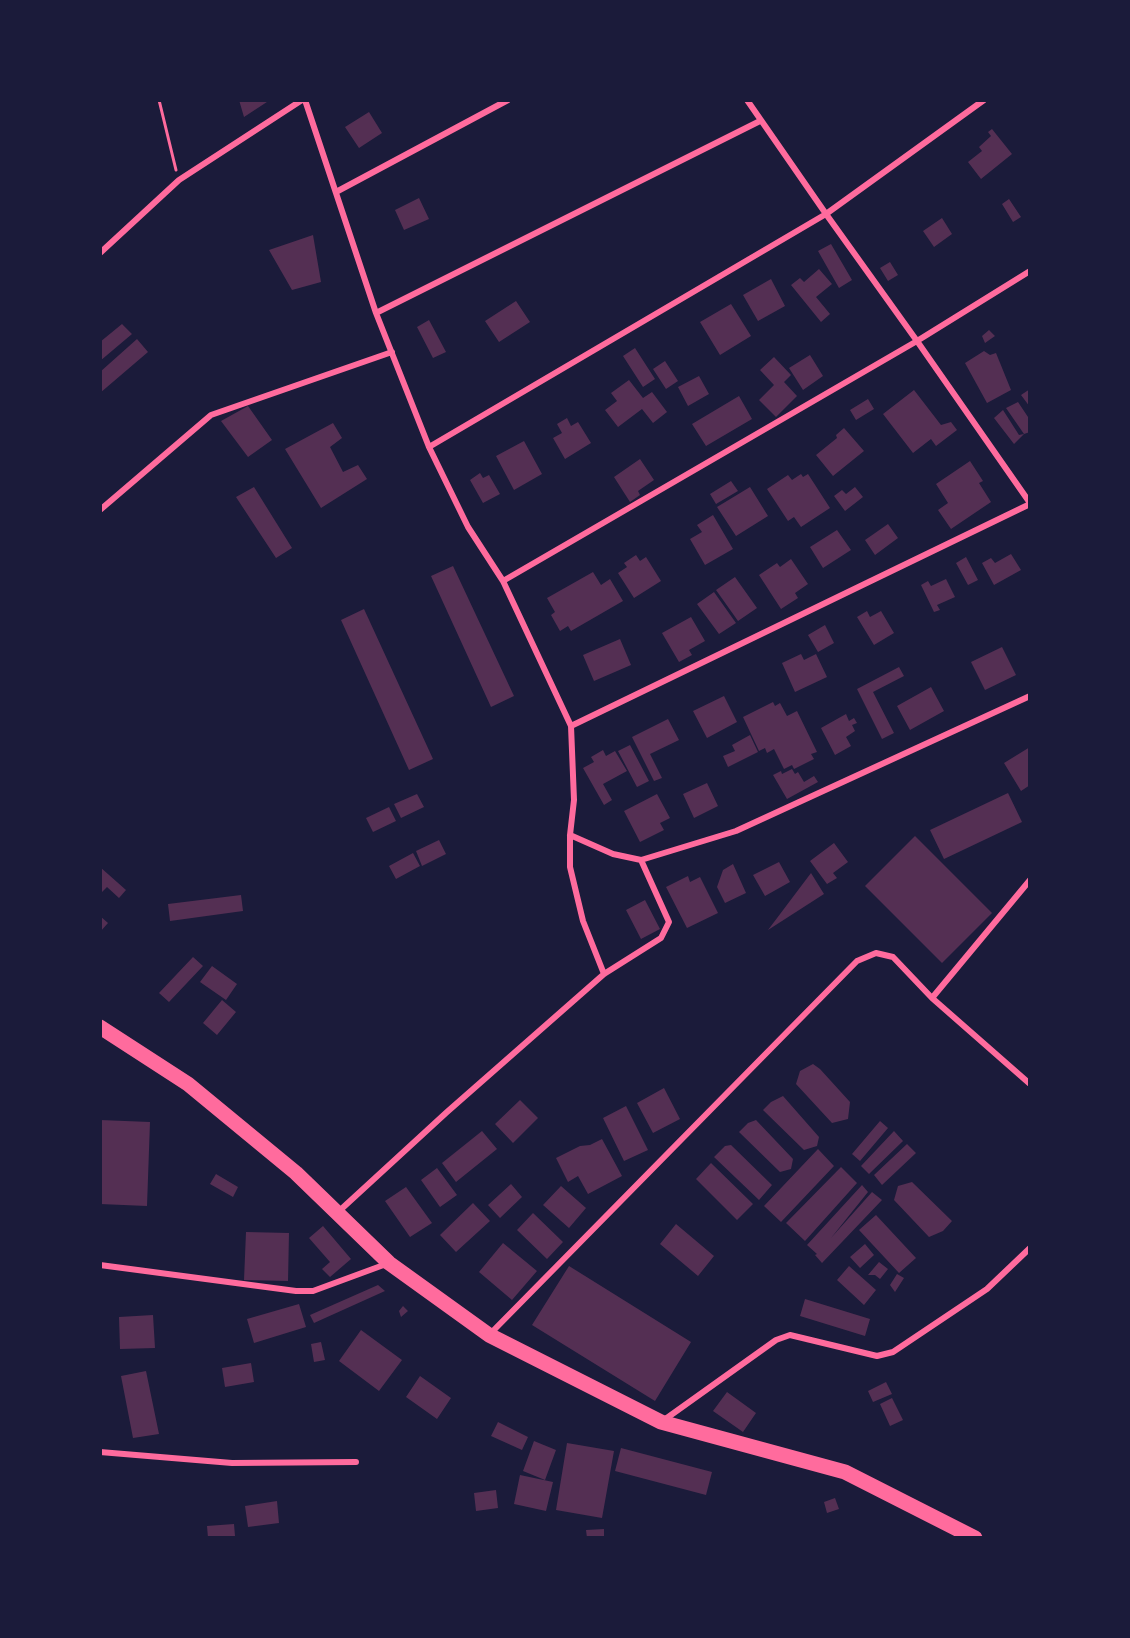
<!DOCTYPE html>
<html>
<head>
<meta charset="utf-8">
<style>
	body { margin:0 }
	#map { position:relative; width:1130px; height:1638px; overflow:hidden; background:#1b1b3a; font-family:Figtree,sans-serif }
	canvas { display:block }
	.frame { position:absolute; inset:0; border:102px solid #1b1b3a; pointer-events:none }
</style>
</head>
<body>
<div id="map">
<canvas width="1130" height="1638"></canvas>
<div class="frame"></div>
</div>
<script>
const ctx = document.querySelector('canvas').getContext('2d');
ctx.lineJoin = 'round';
function fillPath(path, color) { ctx.fillStyle = color; ctx.fill(path, 'evenodd'); }
const shape = rows => new Path2D(rows.map(r => 'M' + r).join(''));
function trace(path, color, width, dash) { ctx.strokeStyle = color; ctx.lineWidth = width; ctx.lineCap = dash ? 'butt' : 'round'; ctx.setLineDash(dash || []); ctx.stroke(path); }
fillPath(shape([
	[239,100,270,100,244,117],
	[369,112,382,133,359,148,345,127],
	[992,129,1012,154,981,179,968,162,982,151,979,147,991,136,988,132],
	[419,198,429,219,404,230,395,210],
	[1009,199,1021,217,1013,222,1002,204],
	[942,218,952,234,934,247,923,231],
	[313,235,321,282,292,290,269,250],
	[831,244,852,280,839,288,818,251],
	[890,262,898,275,888,281,880,268],
	[819,269,832,284,816,297,830,314,821,322,791,285,800,278,804,282],
	[771,279,785,306,758,321,743,295],
	[516,301,530,322,499,342,485,321],
	[731,304,751,336,720,355,700,322],
	[429,320,446,352,433,358,417,327],
	[122,324,132,334,100,361,100,342],
	[989,330,995,336,985,343,982,336],
	[137,339,148,352,100,393,100,372],
	[635,348,655,379,643,387,623,356],
	[984,351,990,355,996,353,1011,390,987,403,965,363],
	[810,355,823,376,803,390,789,368],
	[774,357,791,375,784,382,797,396,776,417,759,400,774,385,760,370],
	[665,361,678,381,666,389,653,369],
	[699,376,709,394,688,406,678,387],
	[629,380,643,398,652,392,667,412,653,423,642,409,618,427,605,410,617,401,611,393],
	[1030,389,1030,407,1021,395],
	[914,390,941,425,951,422,957,430,936,446,931,439,913,453,883,414],
	[739,396,752,419,706,446,692,424],
	[868,399,874,409,856,420,850,410],
	[1018,402,1030,420,1030,432,1024,434,1006,408],
	[248,406,272,440,248,457,221,421],
	[1003,410,1019,435,1024,434,1014,444,994,418],
	[567,418,571,426,578,422,591,443,565,459,553,438,562,433,557,424],
	[333,423,342,438,330,447,343,472,358,465,367,479,321,508,285,449],
	[844,428,864,451,833,476,816,455,837,438,836,435],
	[524,441,542,474,514,490,496,456],
	[640,459,654,480,638,491,640,495,630,502,614,477],
	[970,461,983,481,979,483,991,502,951,529,938,510,948,503,936,484],
	[480,473,483,478,489,475,500,494,483,503,470,480],
	[801,474,803,477,808,474,830,508,801,527,794,517,788,521,767,489,788,475,792,480],
	[731,481,738,491,716,504,710,494],
	[254,487,292,548,276,558,236,497],
	[750,487,768,516,736,536,717,507],
	[855,487,863,497,845,511,834,496,842,490,846,494],
	[713,515,733,549,705,565,690,539,702,532,697,525],
	[888,524,898,538,875,555,865,540],
	[837,530,851,550,823,568,810,547],
	[1011,554,1021,570,994,585,982,563,991,558,995,563],
	[636,555,640,561,646,557,661,581,634,598,618,573,627,567,624,563],
	[966,557,978,580,968,585,956,563],
	[791,559,808,584,795,593,798,598,781,609,759,575,777,563,780,567],
	[453,566,514,696,491,707,431,576],
	[593,572,601,585,610,579,623,601,571,631,568,626,560,631,551,615,555,612,547,598],
	[735,577,757,608,738,621,716,590],
	[946,579,955,597,937,605,940,610,934,612,921,585,928,581,931,586],
	[714,592,736,623,719,634,697,604],
	[364,609,433,759,409,770,341,620],
	[867,611,870,617,881,611,894,633,874,645,857,617],
	[691,617,705,641,689,650,692,655,679,662,662,633],
	[825,625,834,643,818,652,808,635],
	[620,639,631,665,594,681,583,655],
	[1002,647,1016,675,985,690,971,662],
	[801,654,804,660,816,654,827,677,795,692,782,663],
	[899,667,904,676,873,692,894,733,882,739,857,689],
	[931,687,944,711,910,730,897,706],
	[724,696,737,722,707,738,693,711],
	[773,702,775,706,780,703,787,716,797,711,817,752,811,754,814,759,794,769,792,765,784,769,774,749,767,753,765,748,759,751,743,717],
	[846,714,849,721,854,718,857,723,852,725,855,731,846,737,851,746,835,755,821,728],
	[668,719,679,740,650,754,662,778,654,781,632,737],
	[750,735,758,752,728,767,723,756,735,751,732,745],
	[630,745,649,781,637,787,618,751],
	[1030,747,1030,785,1021,791,1004,763],
	[603,750,606,756,615,751,627,771,603,784,612,800,604,805,583,768,594,762,591,757],
	[792,769,795,774,798,772,804,782,814,776,818,782,787,799,773,775,781,771,782,774],
	[707,783,718,806,694,818,683,794],
	[1008,793,1022,822,944,859,930,830],
	[417,794,424,807,401,818,394,804],
	[657,794,670,818,660,823,664,830,640,842,624,811],
	[389,807,396,821,373,832,366,818],
	[915,836,992,913,942,963,865,886],
	[439,840,446,854,422,866,416,851],
	[834,843,848,862,833,873,837,878,827,884,810,861],
	[413,853,420,866,396,879,389,866],
	[779,862,790,882,765,896,753,875],
	[733,864,746,893,725,903,717,887,723,870],
	[100,867,126,890,119,898,107,887,100,894],
	[811,873,824,894,768,930],
	[688,876,690,882,700,877,718,913,687,928,666,887],
	[241,895,243,911,170,921,168,904],
	[645,900,660,929,641,939,626,910],
	[100,916,108,923,100,932],
	[193,957,203,966,169,1002,159,993],
	[212,966,237,984,226,1000,200,982],
	[222,1000,236,1012,217,1035,203,1023],
	[813,1064,820,1069,850,1102,848,1119,832,1123,796,1084,800,1071],
	[664,1088,680,1119,653,1133,637,1103],
	[783,1096,819,1137,817,1146,804,1150,763,1110,771,1102],
	[520,1100,538,1118,513,1143,495,1124],
	[626,1106,648,1150,624,1161,603,1118],
	[100,1120,150,1122,147,1206,100,1204],
	[756,1120,793,1159,791,1169,780,1172,739,1132,748,1123],
	[880,1121,888,1128,860,1161,852,1154],
	[482,1131,497,1149,456,1182,442,1163],
	[894,1131,903,1141,869,1174,861,1166],
	[602,1139,622,1176,588,1194,578,1176,568,1182,556,1158,580,1146,590,1145],
	[907,1144,916,1153,882,1185,874,1175],
	[731,1145,772,1185,759,1200,714,1157,725,1146],
	[818,1149,834,1166,781,1222,764,1206],
	[711,1163,753,1204,737,1220,696,1179],
	[841,1167,857,1183,805,1241,786,1223],
	[437,1168,457,1195,440,1207,421,1180],
	[216,1174,238,1187,233,1197,210,1184],
	[912,1182,952,1221,943,1231,929,1237,894,1200,898,1186],
	[511,1184,522,1197,500,1218,488,1205],
	[862,1185,868,1192,831,1238,872,1192,882,1200,822,1263,815,1255,817,1254,807,1245],
	[561,1186,586,1208,569,1228,543,1205],
	[406,1187,432,1223,410,1237,385,1201],
	[473,1203,490,1221,456,1252,440,1235],
	[533,1213,563,1242,547,1259,517,1230],
	[876,1215,916,1258,899,1273,859,1230],
	[676,1224,714,1256,698,1276,660,1244],
	[323,1226,351,1259,330,1277,322,1269,330,1262,309,1238],
	[246,1232,289,1233,288,1281,244,1280],
	[503,1243,537,1271,512,1300,479,1272],
	[865,1244,874,1255,860,1268,850,1257],
	[879,1262,888,1269,880,1279,875,1275,868,1275],
	[569,1266,691,1342,655,1401,532,1325],
	[849,1266,876,1290,864,1305,837,1280],
	[897,1274,904,1278,895,1292,890,1285],
	[378,1285,385,1291,314,1323,310,1315],
	[805,1299,870,1319,865,1336,800,1316],
	[299,1304,306,1327,254,1343,247,1319],
	[403,1306,408,1311,401,1317,399,1311],
	[153,1315,155,1348,120,1349,119,1317],
	[361,1330,402,1360,379,1391,339,1361],
	[321,1342,325,1360,314,1362,311,1344],
	[251,1363,254,1382,225,1387,222,1368],
	[146,1371,159,1434,133,1438,121,1376],
	[420,1376,451,1398,437,1419,406,1397],
	[886,1382,892,1394,873,1402,868,1391],
	[727,1392,756,1413,743,1432,713,1411],
	[892,1398,903,1420,890,1426,880,1404],
	[498,1422,528,1437,522,1450,491,1436],
	[534,1441,556,1450,545,1480,523,1471],
	[567,1443,614,1451,602,1518,556,1510],
	[621,1448,712,1472,706,1495,615,1471],
	[520,1475,553,1482,546,1511,514,1504],
	[496,1490,498,1508,476,1511,474,1493],
	[835,1498,839,1509,827,1513,824,1502],
	[277,1501,279,1523,248,1527,245,1506],
	[234,1524,235,1536,208,1538,207,1526],
	[604,1529,604,1538,587,1538,586,1530]
]), '#542f53');
trace(shape([
	[159,100,176,170]
]), '#ff6b9d', 3);
trace(shape([
	[305,100,376,313,429,447,468,527,503,581,571,726,574,800,570,835,570,867,583,921,604,974],
	[747,100,826,214,917,341,1030,503],
	[336,192,508,100],
	[100,253,179,180,302,100],
	[376,313,760,121],
	[429,447,826,214,984,100],
	[100,510,211,415,392,352],
	[503,581,917,341,1030,271],
	[571,726,1030,504],
	[570,835,613,854,641,860,736,831,1030,696],
	[932,998,1030,880],
	[337,1213,447,1112,604,974,661,938,669,922,641,860],
	[100,1265,296,1291,313,1291,389,1263],
	[489,1335,857,961,876,953,893,957,932,998,1030,1084],
	[664,1420,776,1340,790,1335,877,1356,893,1352,987,1289,1030,1248],
	[100,1452,232,1463,356,1462]
]), '#ff6b9d', 6);
trace(shape([
	[100,1027,188,1084,296,1173,389,1263,489,1335,661,1422,845,1472,975,1538]
]), '#ff6b9d', 15);
</script>
</body>
</html>
